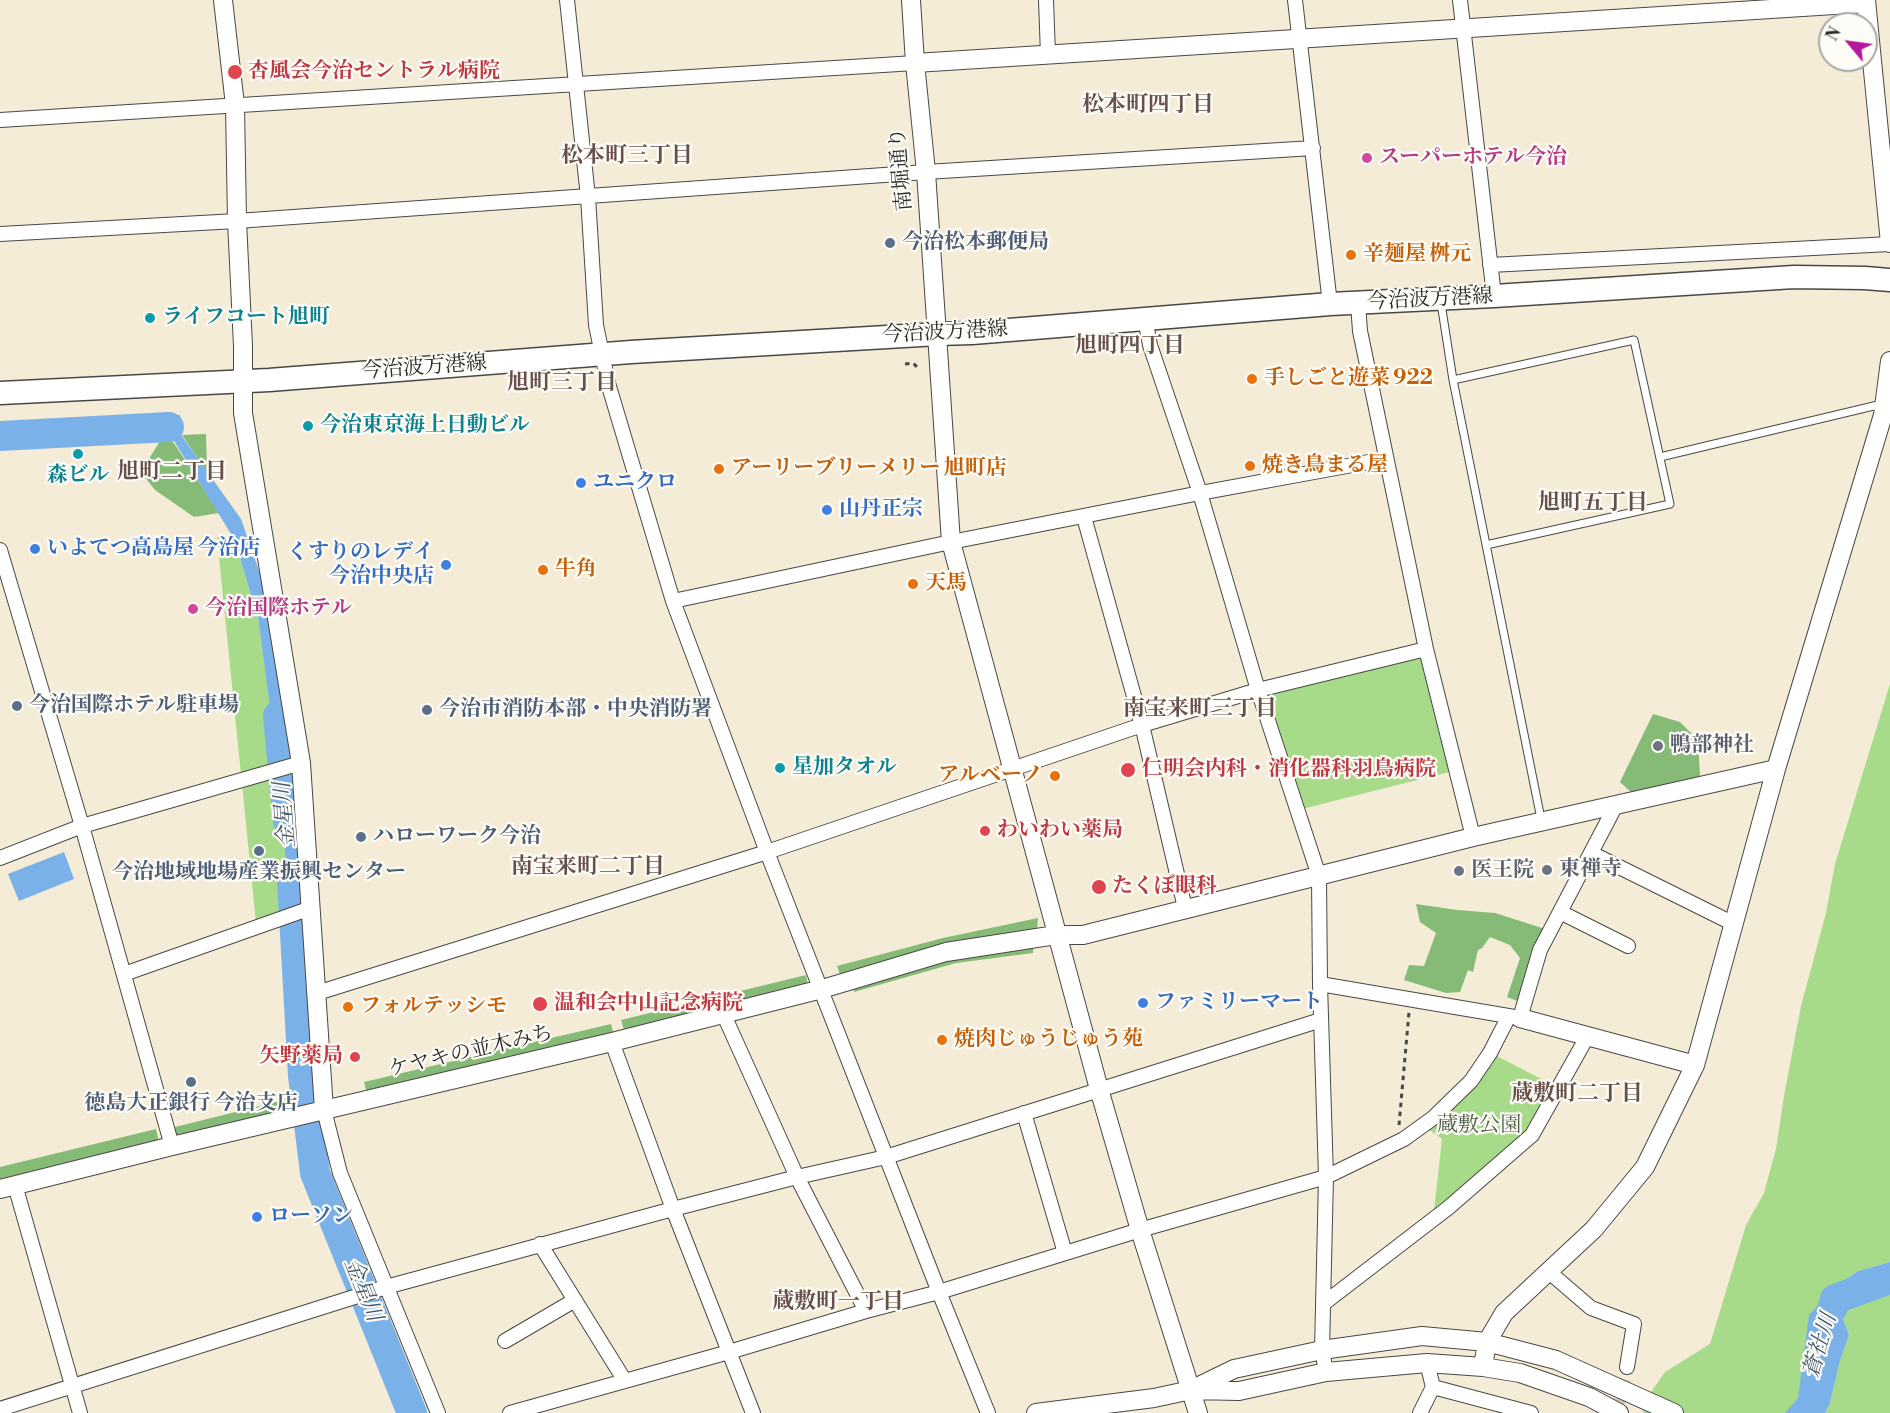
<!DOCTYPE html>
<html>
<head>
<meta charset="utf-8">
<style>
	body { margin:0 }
	#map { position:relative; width:1890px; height:1413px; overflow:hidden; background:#f4ecd7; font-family:"Libre Bodoni",serif }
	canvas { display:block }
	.north { position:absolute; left:1818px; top:12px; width:60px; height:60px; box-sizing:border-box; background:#fdfcf7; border:2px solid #a9a8a5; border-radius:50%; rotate:299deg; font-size:16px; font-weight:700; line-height:24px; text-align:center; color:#2b2b2b }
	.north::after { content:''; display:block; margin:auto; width:21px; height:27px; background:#b5179e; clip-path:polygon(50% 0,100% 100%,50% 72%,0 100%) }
</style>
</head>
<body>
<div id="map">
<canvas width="1890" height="1413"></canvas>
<div class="north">N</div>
</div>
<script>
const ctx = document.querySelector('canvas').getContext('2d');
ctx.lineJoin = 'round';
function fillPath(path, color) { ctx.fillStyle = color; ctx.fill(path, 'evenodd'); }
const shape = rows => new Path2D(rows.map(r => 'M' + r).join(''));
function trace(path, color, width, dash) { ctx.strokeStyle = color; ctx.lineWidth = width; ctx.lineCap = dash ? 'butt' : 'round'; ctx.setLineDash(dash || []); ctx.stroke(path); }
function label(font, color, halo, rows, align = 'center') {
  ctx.font = font + ' "Libre Bodoni","Noto Serif JP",serif'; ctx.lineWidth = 4.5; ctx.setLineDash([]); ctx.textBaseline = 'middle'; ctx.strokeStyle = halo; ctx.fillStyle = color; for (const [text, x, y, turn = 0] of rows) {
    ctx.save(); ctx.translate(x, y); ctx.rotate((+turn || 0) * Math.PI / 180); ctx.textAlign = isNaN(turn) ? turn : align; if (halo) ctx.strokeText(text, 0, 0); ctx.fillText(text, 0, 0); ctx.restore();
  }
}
fillPath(shape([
	[217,537,234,539,258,617,280,775,289,911,256,923],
	[1424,653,1453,771,1298,810,1271,698,1275,691],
	[1890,684,1890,1262,1858,1271,1836,1286,1804,1401,1791,1413,1643,1413,1646,1399,1665,1372,1710,1344,1746,1225,1764,1193,1776,1149,1784,1096,1801,1006,1826,913,1835,864],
	[1493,1054,1553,1085,1526,1131,1434,1211,1442,1139,1428,1129],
	[1890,1281,1890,1413,1825,1413,1830,1403,1839,1363,1849,1335,1840,1310,1880,1282]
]), '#a7db8a');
fillPath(shape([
	[165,433,176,446,219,513,194,517,155,490,144,476,147,462],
	[206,434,207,472,182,435],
	[1653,714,1680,722,1698,740,1700,776,1633,794,1620,782],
	[1416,904,1457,910,1495,913,1545,929,1520,1002,1507,997,1520,958,1510,945,1490,937,1482,948,1478,950,1473,972,1468,970,1460,992,1446,993,1404,980,1409,965,1424,966,1436,933,1420,922],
	[1038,918,1037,932,841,977,837,966,943,938],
	[1034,943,1033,953,956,963,854,992,852,984,957,955],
	[806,975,808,985,624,1030,621,1020],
	[611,1024,614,1036,367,1094,364,1082],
	[296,1097,299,1109,174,1139,171,1128],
	[156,1129,159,1142,0,1181,0,1167]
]), '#85bb76');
fillPath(shape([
	[180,415,182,432,179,432,241,519,265,588,277,643,290,754,277,759,258,617,234,539,168,431,165,430,129,433,129,425,158,422,161,417],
	[292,778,301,904,289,911,280,781],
	[64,852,74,879,19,901,8,874],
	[1890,1262,1890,1281,1872,1283,1840,1310,1849,1335,1839,1364,1830,1403,1825,1413,1785,1413,1798,1398,1809,1315,1836,1286,1858,1271]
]), '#7bb1e9');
trace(shape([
	[0,436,169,427],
	[278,716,288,821],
	[292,881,303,1076,315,1173,412,1413],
	[1833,1307,1835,1299,1890,1279]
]), '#7bb1e9', 30);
trace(shape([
	[1615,1413,1627,1367]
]), '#ccc5b5', 14, [14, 7]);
const service = shape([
	[1441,303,1453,380,1541,819],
	[1453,380,1634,340,1670,504,1486,545],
	[1660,457,1882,404]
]);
const minor = shape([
	[567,0,588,197,596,325,608,383,673,601,767,852,939,1292,988,1413],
	[1046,0,1048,55],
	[1295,0,1330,304],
	[1460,0,1494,296],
	[0,120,915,63],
	[0,234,237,221,926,172,1313,148],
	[1490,265,1890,244],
	[1358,304,1360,331,1426,649,1473,837],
	[1145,318,1150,345,1200,493,1258,690,1319,876,1320,984,1326,1177,1322,1350,1326,1372],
	[1084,517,1142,725,1185,908],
	[0,550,82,826,172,1146],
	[673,601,951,542,1200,493,1385,459],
	[1591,853,1734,924],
	[0,858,82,826,301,763],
	[1560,912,1628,946],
	[124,974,311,908],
	[1320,984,1520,1018,1540,950,1616,805],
	[317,993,767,852,1142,725,1258,690,1426,649],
	[723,1013,797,1177,866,1311],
	[612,1042,673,1209,753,1413],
	[324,1110,340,1173,438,1413],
	[1024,1113,1065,1253],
	[15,1185,80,1413],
	[540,1244,625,1381],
	[1548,1271,1591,1308,1634,1324,1627,1367],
	[1323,1304,1448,1208,1532,1135,1587,1037],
	[505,1341,575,1300],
	[1433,1387,1531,1413],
	[0,1409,386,1287,673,1209,797,1177,886,1157,1321,1020],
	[510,1413,729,1352,866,1311,939,1292,1140,1230,1326,1177,1404,1139,1433,1118,1471,1081,1490,1053,1509,1016],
	[1420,1413,1433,1387,1427,1363]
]);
const tertiary = shape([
	[223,0,235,105,237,221,243,346,243,413,301,763,324,1110],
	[911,0,915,63,926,172,951,542,1099,1089,1140,1230,1198,1413],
	[1866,0,1890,243],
	[915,63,1866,3],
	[1520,1018,1695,1065],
	[0,1189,172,1146,612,1042,822,989,946,952,1056,935,1083,935,1473,837,1776,769],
	[1483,1367,1487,1342,1504,1313,1594,1229,1645,1167,1695,1065,1776,769,1883,415,1890,361],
	[1195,1388,1234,1369,1322,1350,1422,1336,1487,1342,1556,1360,1674,1413],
	[1036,1413,1154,1398,1191,1390,1239,1391,1326,1372,1427,1363,1483,1367,1520,1373,1589,1397,1619,1413]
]);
const primary = shape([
	[0,393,269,380,631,352,938,334,972,333,1330,304,1494,296,1794,277,1865,278,1890,280]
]);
trace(service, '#494845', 9);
trace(minor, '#494845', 16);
trace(tertiary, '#494845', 20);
trace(primary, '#494845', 25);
trace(shape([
	[905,364,913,363,918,368],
	[1399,1125,1409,1012]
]), '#494845', 3, [4.5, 4.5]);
trace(service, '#fff', 7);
trace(minor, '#fff', 14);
trace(tertiary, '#fff', 18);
trace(primary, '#fff', 22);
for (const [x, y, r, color] of [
	[235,72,8,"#e0444e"],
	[1367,158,6,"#d1479c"],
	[890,243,6,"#5c6f8a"],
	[1351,255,6,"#e8710a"],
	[150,318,6,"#0f9aa8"],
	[1252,379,6,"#e8710a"],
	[308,426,6,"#0f9aa8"],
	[78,454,6,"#0f9aa8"],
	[1250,466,6,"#e8710a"],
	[719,469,6,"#e8710a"],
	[581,483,6,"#3f7fe0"],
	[827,510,6,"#3f7fe0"],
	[35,549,6,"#3f7fe0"],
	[446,565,6,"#3f7fe0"],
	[543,570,6,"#e8710a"],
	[913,584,6,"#e8710a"],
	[193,609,6,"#d1479c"],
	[17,706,6,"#5c6f8a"],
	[427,710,6,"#5c6f8a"],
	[1658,746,6,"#6b7280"],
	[780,768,6,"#0f9aa8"],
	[1128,770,8,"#e0444e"],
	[1055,776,6,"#e8710a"],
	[985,831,6,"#e0444e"],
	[361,837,6,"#5c6f8a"],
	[259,851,6,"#5c6f8a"],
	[1547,870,6,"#6b7280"],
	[1459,871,6,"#6b7280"],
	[1099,887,8,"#e0444e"],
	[1143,1003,6,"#3f7fe0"],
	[540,1004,8,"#e0444e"],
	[348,1007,6,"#e8710a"],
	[942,1040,6,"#e8710a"],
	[355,1057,6,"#e0444e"],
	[191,1082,6,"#5c6f8a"],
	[257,1217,6,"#3f7fe0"]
]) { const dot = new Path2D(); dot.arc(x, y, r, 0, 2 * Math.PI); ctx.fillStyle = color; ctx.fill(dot); trace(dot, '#fdfcf7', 2); }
label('bold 21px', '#be3a42', '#fdfcf7', [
	["杏風会今治セントラル病院",248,72],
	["仁明会内科・消化器科羽鳥病院",1142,770],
	["わいわい薬局",997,831],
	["たくぼ眼科",1112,887],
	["温和会中山記念病院",554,1004],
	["矢野薬局",343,1057,"right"]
], 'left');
label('bold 21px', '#b23c85', '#fdfcf7', [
	["スーパーホテル今治",1379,158],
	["今治国際ホテル",205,609]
], 'left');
label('21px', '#2b2b2b', '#fdfcf7', [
	["南堀通り",902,169,-95],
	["今治波方港線",1430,300,-3],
	["今治波方港線",945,333,-3],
	["今治波方港線",424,368,-4],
	["ケヤキの並木みち",471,1052,-13]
]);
label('bold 21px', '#4e5e75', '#fdfcf7', [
	["今治松本郵便局",902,243],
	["今治国際ホテル駐車場",29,706],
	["今治市消防本部・中央消防署",439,710],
	["ハローワーク今治",373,837],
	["今治地域地場産業振興センター",259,873,"center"],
	["徳島大正銀行 今治支店",191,1104,"center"]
], 'left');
label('bold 21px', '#c56008', '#fdfcf7', [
	["辛麺屋 桝元",1363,255],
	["手しごと遊菜 922",1264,379],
	["焼き鳥まる屋",1262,466],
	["アーリーブリーメリー 旭町店",731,469],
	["牛角",555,570],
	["天馬",925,584],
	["アルベーノ",1043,776,"right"],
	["フォルテッシモ",360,1007],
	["焼肉じゅうじゅう苑",954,1040]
], 'left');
label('bold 21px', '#0d838f', '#fdfcf7', [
	["ライフコート旭町",162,318],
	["今治東京海上日動ビル",320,426],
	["森ビル",78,476,"center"],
	["星加タオル",792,768]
], 'left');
label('bold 21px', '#366cbe', '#fdfcf7', [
	["ユニクロ",593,483],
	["山丹正宗",839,510],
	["いよてつ高島屋 今治店",47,549],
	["くすりのレデイ",434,553,"right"],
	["今治中央店",434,577,"right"],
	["ファミリーマート",1155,1003],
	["ローソン",269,1217]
], 'left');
label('bold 21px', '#5b616d', '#fdfcf7', [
	["鴨部神社",1670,746],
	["東禅寺",1559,870],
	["医王院",1471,871]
], 'left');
label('21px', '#506048', '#fdfcf7', [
	["蔵敷公園",1479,1126]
]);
label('bold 22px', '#67504a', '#fdfcf7', [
	["松本町四丁目",1148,106],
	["松本町三丁目",627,157],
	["旭町四丁目",1130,347],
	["旭町三丁目",562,384],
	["旭町二丁目",172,473],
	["旭町五丁目",1593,504],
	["南宝来町三丁目",1200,710],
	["南宝来町二丁目",588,868],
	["蔵敷町二丁目",1577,1095],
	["蔵敷町一丁目",838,1303]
]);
label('italic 22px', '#475a6e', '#fdfcf7', [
	["金星川",286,815,-95],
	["金星川",362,1290,68],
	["蒼社川",1821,1346,-73]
]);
</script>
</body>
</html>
